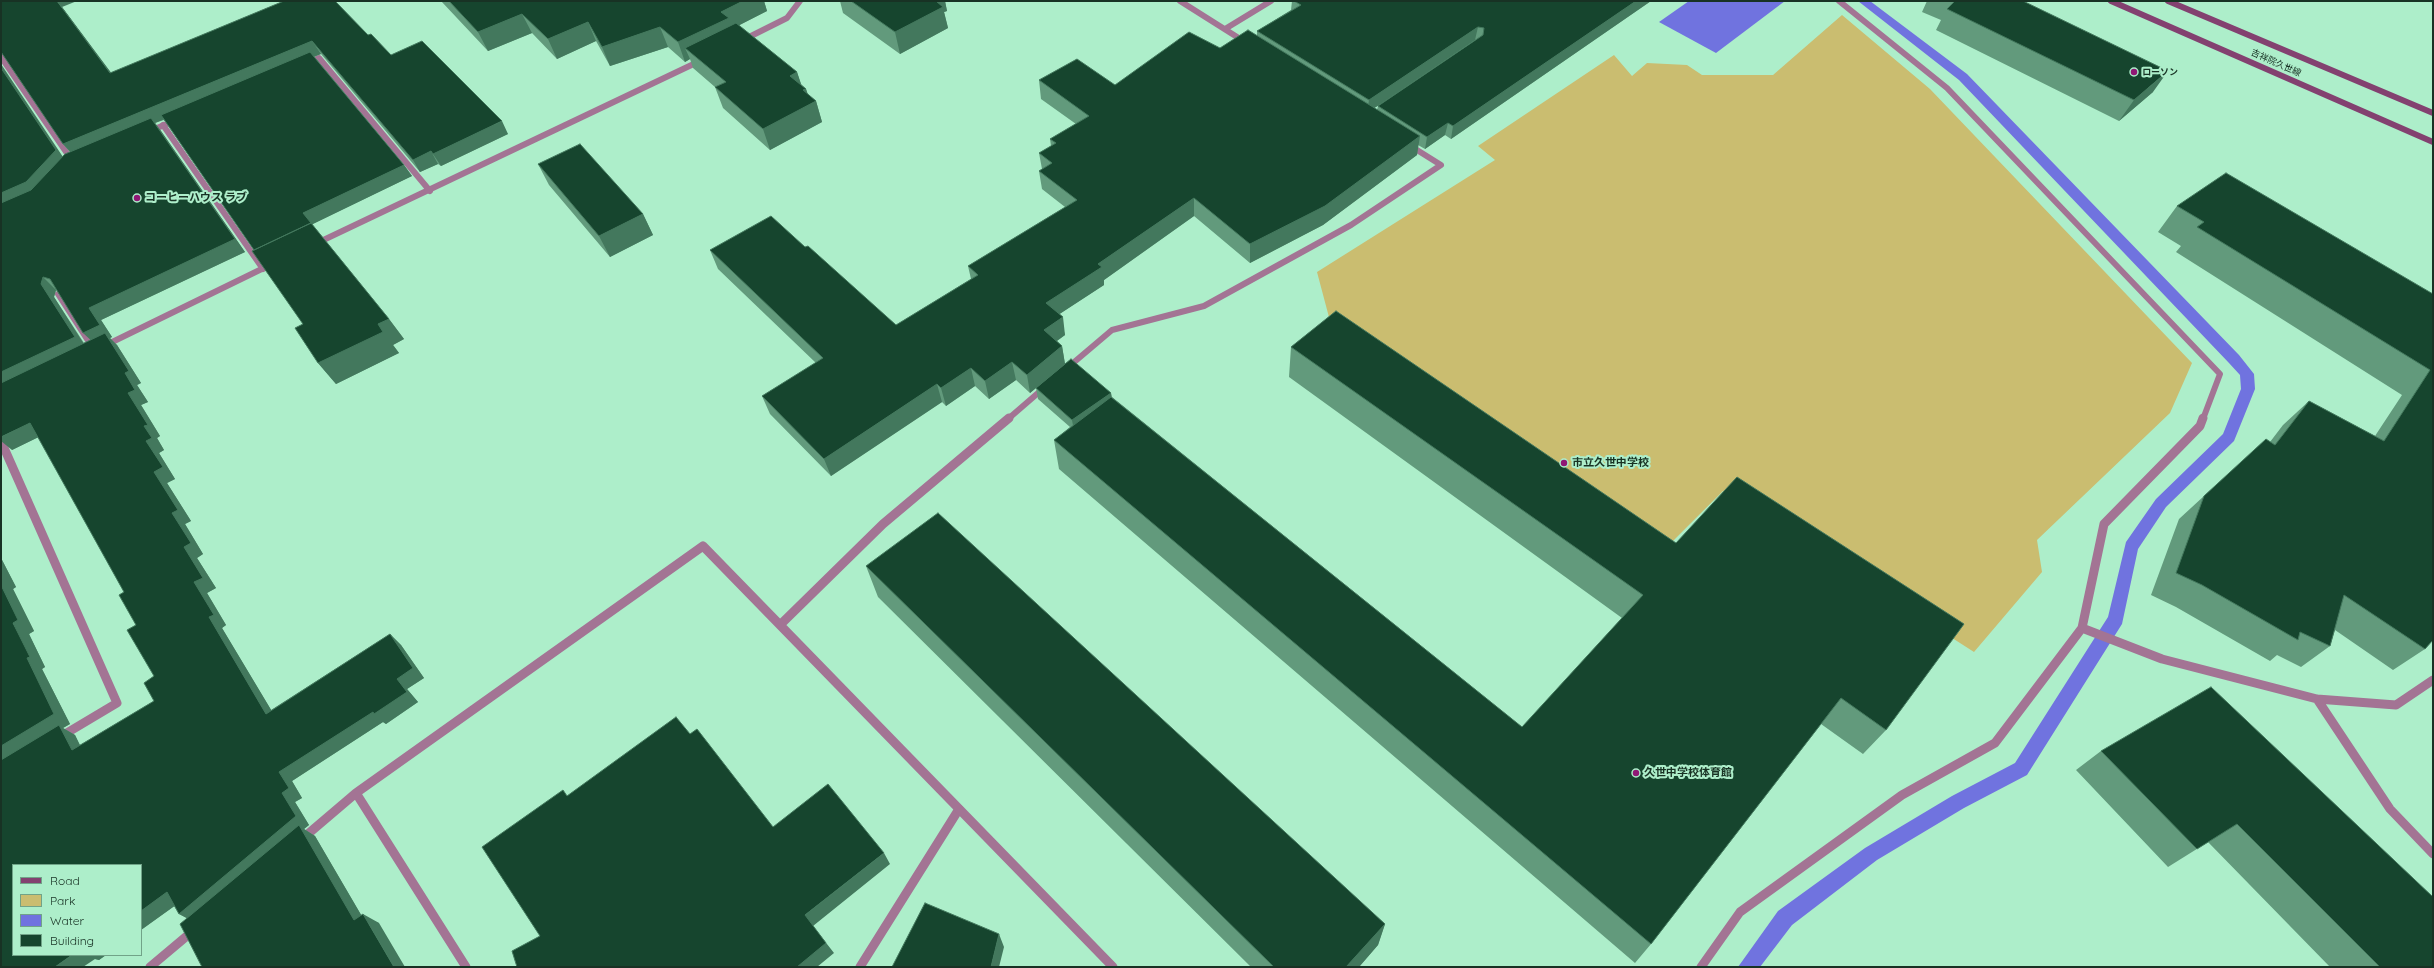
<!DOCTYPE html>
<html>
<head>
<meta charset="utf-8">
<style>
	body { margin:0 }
	#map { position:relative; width:2434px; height:968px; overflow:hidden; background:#adeeca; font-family:Quicksand,sans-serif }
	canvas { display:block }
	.frame { position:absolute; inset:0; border:2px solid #183224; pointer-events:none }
	.legend { position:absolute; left:12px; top:864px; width:130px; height:92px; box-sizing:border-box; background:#adeeca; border:1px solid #71a388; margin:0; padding:5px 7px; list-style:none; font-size:12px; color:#183224 }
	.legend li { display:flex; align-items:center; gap:8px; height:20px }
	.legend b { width:20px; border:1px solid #71a388 }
</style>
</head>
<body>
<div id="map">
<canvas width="2434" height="968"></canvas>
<div class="frame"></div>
<ul class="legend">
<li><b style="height:5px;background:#834170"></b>Road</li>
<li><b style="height:11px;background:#cabd70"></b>Park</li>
<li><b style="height:11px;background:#7073df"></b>Water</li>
<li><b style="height:11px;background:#16452e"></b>Building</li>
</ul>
</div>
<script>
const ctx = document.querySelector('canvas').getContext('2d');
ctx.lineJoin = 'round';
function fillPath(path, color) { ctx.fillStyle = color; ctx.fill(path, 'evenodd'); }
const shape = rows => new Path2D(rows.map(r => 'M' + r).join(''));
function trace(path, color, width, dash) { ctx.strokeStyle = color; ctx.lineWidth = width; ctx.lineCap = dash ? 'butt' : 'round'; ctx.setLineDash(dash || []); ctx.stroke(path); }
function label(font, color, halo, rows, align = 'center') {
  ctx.font = font + ' Quicksand,"Noto Sans JP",sans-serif'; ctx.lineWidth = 4; ctx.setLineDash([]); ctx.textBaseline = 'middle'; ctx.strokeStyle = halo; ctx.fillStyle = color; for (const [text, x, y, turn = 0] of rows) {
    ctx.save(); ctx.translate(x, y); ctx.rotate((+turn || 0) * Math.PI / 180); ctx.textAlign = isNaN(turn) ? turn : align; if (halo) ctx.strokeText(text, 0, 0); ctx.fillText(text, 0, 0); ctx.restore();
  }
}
fillPath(shape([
	[1842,15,1930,89,2192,363,2170,413,2037,540,2042,572,1974,652,1723,491,1666,548,1330,321,1317,272,1495,160,1478,146,1614,55,1632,76,1647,63,1687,65,1702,75,1773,75]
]), '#cabd70');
fillPath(shape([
	[1689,1,1785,1,1716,53,1659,22]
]), '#7073df');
fillPath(shape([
	[1858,1,1870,1,1967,74,2239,355,2254,374,2255,389,2234,441,2166,507,2138,549,2122,624,2027,775,1964,808,1877,860,1792,925,1760,967,1738,967,1778,911,1865,848,1952,796,2015,763,2108,617,2126,542,2156,499,2223,434,2241,389,2240,375,2229,363,1959,80,1858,1]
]), '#7073df');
trace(shape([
	[163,125,263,269],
	[58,294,94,350]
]), '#a37494', 6);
trace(shape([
	[860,967,959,809]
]), '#a37494', 9);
trace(shape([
	[1180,1,1245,42],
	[1839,1,1947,88,2220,374,2203,419],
	[1225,29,1271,1],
	[743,40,787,18,800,1],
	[1,57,73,162],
	[306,64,319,58,430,191],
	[150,131,176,120],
	[315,244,702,60],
	[104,346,274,263],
	[1066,369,1112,330,1204,306,1351,225,1441,165,1409,145],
	[1008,419,1045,387]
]), '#a37494', 6);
trace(shape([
	[1009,418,883,524,780,625,1113,967],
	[1,441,117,703,60,737],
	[2082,628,2162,659,2317,699,2396,705,2433,680],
	[2317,699,2390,809,2433,854],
	[356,793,466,967],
	[302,839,356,793,703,546,780,625],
	[150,967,194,930],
	[1701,967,1740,912,1902,795,1995,743,2082,628,2104,524,2200,426,2203,418]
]), '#a37494', 9);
trace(shape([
	[2111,1,2433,142],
	[2168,1,2433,113]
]), '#834170', 6);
fillPath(shape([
	[284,1,368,35,391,55,508,134,441,166,438,164,420,172,321,54,314,56,404,165,412,176,312,224,389,319,404,339,393,345,399,353,336,384,318,363,303,324,254,250,164,120,155,123,161,131,245,252,101,320,112,337,110,338,117,345,141,383,137,385,148,402,141,405,160,436,157,438,164,450,159,453,175,479,167,483,191,521,185,524,203,554,197,558,216,588,207,593,226,625,222,628,271,710,390,634,401,645,424,678,407,689,418,702,386,724,383,722,292,781,302,798,295,802,309,825,304,829,315,836,361,915,379,923,187,918,179,914,174,906,141,930,141,865,106,955,99,960,95,959,1,558,16,587,13,589,34,631,29,634,45,667,42,669,70,724,63,728,75,735,80,745,154,701,154,676,124,592,38,437,12,450,63,156,70,152,63,144,62,7,111,73],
	[56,290,91,340,84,343,54,297],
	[441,1,764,1,767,11,739,25,797,72,801,84,806,89,808,95,816,101,822,122,770,150,723,108,715,87,693,68,690,59,685,62,668,47,610,66,596,41,557,59,532,33,488,51],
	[840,1,945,1,947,11,944,12,948,28,900,54,843,13],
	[1292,1,1651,1,1451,139,1445,135,1425,149,1418,145,1417,155,1323,225,1250,263,1194,216,1104,280,1104,285,1059,314,1065,335,1057,341,1062,346,1065,364,1030,393,1016,380,989,399,975,386,946,406,942,402,831,476,770,414,762,396,816,363,718,269,710,250,805,247,896,325,971,279,968,266,1065,207,1042,189,1039,171,1042,169,1039,153,1051,146,1050,139,1076,124,1041,99,1039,80,1115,85,1220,48,1257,36,1257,31,1291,10],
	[1475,40,1476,40,1402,90],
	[1378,106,1377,110,1374,108],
	[1927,1,2026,1,2025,2,2153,92,2119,121,1936,30,1941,20,1922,12],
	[538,164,643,214,653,235,610,257,549,185],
	[2177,206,2433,294,2425,649,2393,670,2335,630,2330,646,2301,667,2277,655,2270,661,2176,607,2151,595,2179,519,2204,496,2270,442,2283,425,2309,401,2375,436,2402,395,2176,252,2181,246,2158,232],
	[1336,311,1886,730,1863,754,1821,724,1651,944,1635,963,1059,469,1054,440,1070,427,1038,399,1036,388,1111,393,1112,397,1522,727,1622,618,1289,377,1291,347],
	[866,566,1385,924,1378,945,1359,967,1251,967,878,597],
	[2101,751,2433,897,2433,967,2330,967,2208,842,2168,867,2076,770]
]), '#629a7c');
fillPath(shape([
	[57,1,77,1,62,7,121,86,110,73],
	[743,1,764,1,767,11,732,29,685,48,690,59,685,62,678,42,721,12],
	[930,1,945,1,947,11,944,12,948,28,900,54,895,32],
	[1636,1,1651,1,1451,139,1453,126],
	[522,14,532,33,488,51,478,32],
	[588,22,596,41,557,59,548,39],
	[660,27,668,47,610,66,602,47],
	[1478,27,1475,40,1367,113,1369,100],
	[312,41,321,54,155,123,161,131,245,252,101,320,112,337,110,338,117,345,141,383,137,385,148,402,141,405,160,436,157,438,164,450,159,453,175,479,167,483,191,521,185,524,203,554,197,558,216,588,207,593,226,625,222,628,279,723,266,714,209,617,194,582,184,547,172,513,154,472,146,441,96,345,83,333,89,308,75,157,63,144],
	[1,64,67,163,38,194,1,211],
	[2168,71,2153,92,2119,121,2134,100],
	[797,72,803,90,806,89,811,104,816,101,822,122,770,150,763,129,790,76],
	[502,121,508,134,441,166,433,154],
	[1448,123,1445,135,1425,149,1427,137],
	[1420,136,1417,155,1323,225,1250,263,1250,244],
	[431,151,438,164,420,172,413,160],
	[404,165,412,176,311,225,303,213],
	[1194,198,1194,216,1104,280,1104,285,1049,321,1046,303,1098,264],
	[643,214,653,235,610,257,599,236],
	[43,277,56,290,54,297,87,349,1,391,1,372,41,284],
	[1063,317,1065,335,1047,348,1044,330],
	[389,319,404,339,393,345,399,353,336,384,318,363,378,324],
	[1062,346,1065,364,1030,393,1027,375],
	[1012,362,1016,380,989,399,985,381],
	[971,368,975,386,946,406,941,388],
	[937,384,942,402,831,476,824,459],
	[1111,393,1112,403,1074,431,1072,420],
	[30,423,43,435,12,450,1,441,1,437],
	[1,558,16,587,13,589,34,631,29,634,45,667,42,669,70,724,63,728,75,735,87,760,1,765,1,746,27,658,13,623,1,585],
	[390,634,401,645,424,678,407,689,418,702,386,724,383,722,292,781,302,798,295,802,309,825,304,829,315,836,370,930,354,920,194,922,179,914,282,793,279,772,397,679],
	[884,853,890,864,813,926,834,953,817,967,797,967,805,915],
	[167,892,183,900,141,930,141,911],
	[363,914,379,923,405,967,394,967],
	[1385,924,1378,945,1359,967,1346,967],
	[999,934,1004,947,999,967,991,967],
	[72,955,106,955,99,960,95,959,83,967,55,967]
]), '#43785d');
const building = shape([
	[1,1,57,1,110,73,284,1,335,1,368,35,371,34,391,55,422,41,502,121,433,154,431,151,413,160,312,41,63,144,1,52,1,1],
	[449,1,743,1,721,12,729,18,678,42,660,27,602,47,588,22,548,39,522,14,478,32,449,1],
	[851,1,936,1,943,7,895,32,851,1],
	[1294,1,1636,1,1453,126,1448,123,1427,137,1378,106,1483,35,1484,28,1478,27,1369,100,1257,31,1301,5,1294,1],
	[1955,1,2023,1,2168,71,2134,100,1947,9,1955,1],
	[736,23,797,72,790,76,806,89,803,90,816,101,763,129,715,87,726,82,685,48,736,23],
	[1248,30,1420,136,1325,206,1250,244,1194,198,1098,264,1102,267,1046,303,1063,317,1044,330,1062,346,1027,375,1012,362,985,381,971,368,941,388,937,384,824,459,762,396,823,358,710,250,771,216,805,247,808,246,896,325,978,275,968,266,1077,200,1039,171,1052,163,1039,153,1056,143,1050,139,1089,116,1039,80,1077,59,1115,85,1189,32,1220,48,1248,30],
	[310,52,404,165,303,213,311,223,254,250,161,115,310,52],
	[1,68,56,150,26,182,1,193,1,68],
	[151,118,235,239,89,308,100,325,83,333,50,279,43,277,41,284,75,337,1,372,1,203,31,190,65,154,151,118],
	[580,144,643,214,599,236,538,164,580,144],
	[2226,173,2433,294,2433,640,2425,649,2344,595,2330,646,2300,632,2298,640,2202,585,2176,573,2204,496,2266,439,2275,445,2309,401,2384,441,2430,370,2197,227,2204,222,2177,206,2226,173],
	[311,223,389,319,378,324,383,332,318,363,295,328,303,324,252,251,311,223],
	[1336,311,1676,543,1737,477,1964,624,1886,730,1841,698,1651,944,1054,440,1111,397,1522,727,1643,595,1291,347,1336,311],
	[105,333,129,371,125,373,135,390,128,393,148,425,144,426,152,438,146,441,163,467,154,472,178,510,172,513,191,543,184,547,203,578,194,582,214,615,209,617,266,714,390,634,413,668,397,679,407,692,374,714,373,712,279,772,289,788,282,793,296,816,179,914,167,892,141,911,141,865,13,865,13,955,72,955,55,967,1,967,1,760,59,725,72,750,154,701,144,683,154,676,127,630,136,625,119,595,124,592,30,423,1,437,1,383,105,333],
	[1071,359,1111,393,1072,420,1036,388,1071,359],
	[938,513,1385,924,1346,967,1274,967,866,566,938,513],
	[1,585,18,620,13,623,30,657,27,658,54,714,1,746,1,585],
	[2211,687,2433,897,2433,967,2380,967,2237,824,2197,849,2101,751,2211,687],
	[676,717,690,734,697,729,773,827,828,784,884,853,805,915,826,943,797,967,517,967,512,951,540,936,482,847,563,790,567,796,676,717],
	[299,825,354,920,363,914,394,967,202,967,180,924,299,825],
	[925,903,999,934,991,967,892,967,925,903]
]);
fillPath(building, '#16452e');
trace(building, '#43785d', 1);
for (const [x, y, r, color] of [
	[2134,72,4,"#901775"],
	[137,198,4,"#901775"],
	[1564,463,4,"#901775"],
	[1636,773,4,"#901775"]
]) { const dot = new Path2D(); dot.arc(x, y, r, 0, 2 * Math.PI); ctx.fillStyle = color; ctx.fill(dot); trace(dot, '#adeeca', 1.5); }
label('9px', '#183224', '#adeeca', [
	["吉祥院久世線",2276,63,24]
]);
label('bold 9px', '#183224', '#adeeca', [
	["ローソン",2142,72]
], 'left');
label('bold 11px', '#183224', '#adeeca', [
	["コーヒーハウス ラブ",145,198],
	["市立久世中学校",1572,463],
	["久世中学校体育館",1644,773]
], 'left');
</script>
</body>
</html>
